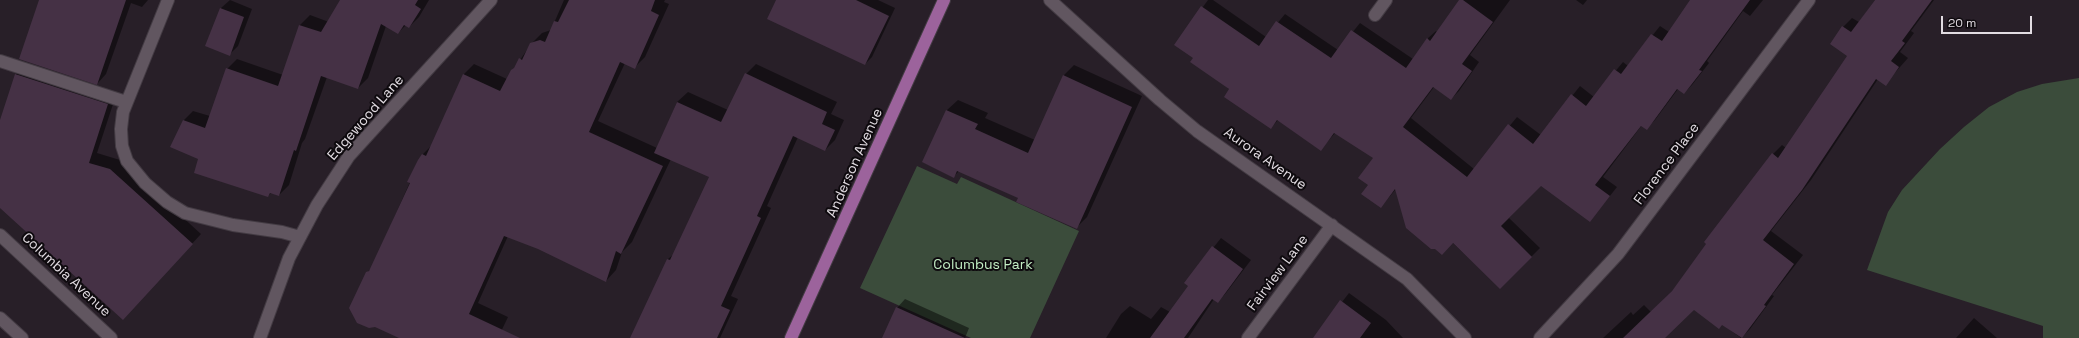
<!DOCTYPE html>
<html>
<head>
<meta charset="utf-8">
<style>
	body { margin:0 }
	#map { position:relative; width:2079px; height:338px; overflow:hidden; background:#281f28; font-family:"Space Grotesk",sans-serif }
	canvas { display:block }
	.scale { position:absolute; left:1941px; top:16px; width:91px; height:18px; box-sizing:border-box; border:2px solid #e2dce2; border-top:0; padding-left:5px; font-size:12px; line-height:14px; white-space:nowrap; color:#e2dce2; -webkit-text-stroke:3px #0e0a0e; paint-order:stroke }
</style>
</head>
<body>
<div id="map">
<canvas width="2079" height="338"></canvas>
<div class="scale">20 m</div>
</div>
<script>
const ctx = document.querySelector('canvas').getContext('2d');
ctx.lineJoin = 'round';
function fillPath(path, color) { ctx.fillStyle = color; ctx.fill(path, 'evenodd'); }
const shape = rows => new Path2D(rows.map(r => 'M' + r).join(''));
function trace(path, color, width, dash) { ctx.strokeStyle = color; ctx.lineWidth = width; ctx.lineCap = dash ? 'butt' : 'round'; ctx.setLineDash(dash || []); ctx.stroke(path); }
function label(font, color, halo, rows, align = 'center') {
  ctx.font = font + ' "Space Grotesk",sans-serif'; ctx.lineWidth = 4; ctx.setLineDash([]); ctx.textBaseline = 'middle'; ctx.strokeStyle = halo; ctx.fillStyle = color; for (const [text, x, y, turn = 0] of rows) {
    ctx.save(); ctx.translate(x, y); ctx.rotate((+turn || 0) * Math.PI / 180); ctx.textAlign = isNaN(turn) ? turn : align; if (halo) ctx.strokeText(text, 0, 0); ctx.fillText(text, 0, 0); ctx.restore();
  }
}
fillPath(shape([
	[2079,78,2079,338,2043,338,2043,326,1867,270,1888,212,1902,190,1940,149,1964,127,1989,107,2017,92,2042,84],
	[917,166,957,184,961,177,1079,231,1030,338,971,338,860,288]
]), '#3b4c3b');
fillPath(shape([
	[42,0,148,0,142,7,131,3,106,74,97,84],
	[230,0,252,9,238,46,230,54,207,46,221,8],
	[342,0,429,0,419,17,409,27,406,25,398,33,386,26,368,78,358,88,327,77,305,139,302,143,289,185,279,195,271,193,268,196,199,158,183,121,193,111,210,116,227,69,237,59,283,75,300,25,310,15,329,22],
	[564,0,665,0,664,2,669,4,645,57,635,67,625,63,598,121,657,148,677,102,688,92,728,110,746,74,756,64,837,102,831,114,844,120,835,140,825,150,798,137,767,206,771,208,731,296,738,299,720,338,631,338,668,259,674,254,711,177,671,159,632,242,622,252,616,270,606,281,539,248,508,236,478,303,508,317,498,338,402,338,367,273,372,267,422,155,432,145,464,74,474,64,507,79,531,44,542,33,551,30],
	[777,0,878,0,895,8,872,57,865,64],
	[1208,0,1213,0,1266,37,1285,14,1338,50,1360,23,1413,59,1427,39,1436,31,1437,32,1461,0,1510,0,1470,55,1479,62,1459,91,1451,99,1434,87,1411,118,1474,169,1517,117,1541,135,1580,86,1594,97,1623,62,1628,66,1660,26,1669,32,1692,0,1763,0,1750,16,1743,11,1707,61,1709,63,1692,85,1684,93,1678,89,1655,120,1647,128,1642,125,1603,177,1617,187,1590,221,1541,184,1509,218,1540,248,1500,288,1396,189,1381,207,1369,185,1374,158,1336,132,1320,150,1278,120,1271,128,1194,57,1175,45],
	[1576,0,1587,0,1583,5],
	[1875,0,1934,0,1911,31,1914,33,1900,52,1908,58,1885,84,1878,79,1811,180,1771,231,1803,255,1772,295,1774,296,1750,329,1741,338,1722,324,1694,309,1663,338,1603,338,1631,312,1633,315,1644,305,1651,312,1673,290,1773,154,1782,145,1786,148,1848,56,1843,27,1852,18,1859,22],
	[25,65,116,95,97,153,120,160,201,234,132,309,0,200,0,123,16,74],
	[1074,65,1142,96,1087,217,1076,228,1019,198,959,171,954,176,923,162,947,110,958,100,988,113,985,118,1035,140,1063,76],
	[1221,238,1251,260,1226,293,1218,302,1214,299,1188,338,1106,338,1121,314,1130,306,1151,319,1161,307,1170,312,1190,285,1186,282],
	[1349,293,1386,320,1403,338,1314,338],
	[905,299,969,328,965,338,883,338,897,308],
	[1974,318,1997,338,1956,338]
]), '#0007');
fillPath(shape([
	[39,0,126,0,97,85,19,59],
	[340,0,418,0,415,5,421,9,409,28,404,25,398,34,381,24,358,89,321,76,296,151,294,150,279,196,270,193,268,197,194,173,198,159,170,147,183,120,205,128,226,68,278,86,299,25,321,32],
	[569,0,655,0,651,11,659,15,635,69,620,62,589,132,663,166,621,254,616,251,606,282,538,249,504,236,469,314,520,338,399,338,375,327,369,328,357,323,349,308,366,272,369,271,410,183,407,182,418,160,422,154,426,156,463,74,500,91,511,70,514,68,519,58,522,60,530,43,540,40,545,42,554,21,558,22],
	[776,0,856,0,889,16,865,65,767,19],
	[1459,0,1463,0,1493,22,1462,64,1472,71,1451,100,1433,87,1403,127,1467,177,1508,124,1533,144,1571,94,1586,106,1614,69,1621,74,1651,34,1662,41,1690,0,1750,0,1699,70,1702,71,1684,94,1677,89,1647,130,1641,126,1595,185,1610,196,1590,222,1541,186,1501,226,1532,257,1500,289,1453,243,1442,255,1435,249,1431,249,1406,228,1395,189,1381,208,1361,194,1368,185,1358,178,1373,158,1334,133,1321,151,1277,120,1271,129,1224,97,1229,89,1190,62,1193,58,1174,45,1201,6,1259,46,1276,21,1331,58,1351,30,1406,68,1427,38,1430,41],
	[1875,0,1932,0,1902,41,1905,43,1891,61,1899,67,1886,86,1876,79,1802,190,1763,240,1794,264,1764,305,1766,306,1742,338,1722,325,1719,329,1694,310,1665,338,1623,338,1672,291,1706,244,1704,242,1772,153,1778,158,1847,56,1830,44,1842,26,1851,32],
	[220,8,244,17,230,56,205,46],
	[745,73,827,112,822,124,835,130,825,151,793,136,757,216,761,218,721,306,730,310,717,338,630,338,667,259,670,260,709,177,654,153,677,102,721,122],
	[15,74,108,104,89,163,110,169,193,244,123,320,0,208,0,120],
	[1063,75,1132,107,1077,229,1016,202,1018,198,957,171,954,178,922,162,946,110,978,124,975,129,1028,153],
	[1212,246,1243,269,1218,303,1212,299,1184,338,1150,338,1188,286,1184,283],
	[1340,300,1371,323,1360,338,1313,338],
	[896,307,965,338,882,338]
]), '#453145');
const minor = shape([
	[168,0,123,112,121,129,122,146,127,161,145,183,167,202,185,213,233,225,282,232,300,237],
	[1050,0,1160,100,1197,131,1407,279,1465,338],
	[1375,15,1386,0],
	[0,61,126,102],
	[0,235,111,338],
	[0,318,22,338],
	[260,338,289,258,317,205,349,156,491,0],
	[1248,338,1332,225],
	[1540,338,1618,254,1809,0]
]);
const major = shape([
	[791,338,944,0]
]);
trace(minor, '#433b43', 14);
trace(major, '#433b43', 14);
trace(minor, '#615660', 12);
trace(major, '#9c639c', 12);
label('14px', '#e2dce2', '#0e0a0e', [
	["Edgewood Lane",366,118,-49],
	["Aurora Avenue",1265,159,35],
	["Anderson Avenue",855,163,-66],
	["Florence Place",1667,164,-53],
	["Fairview Lane",1278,273,-53],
	["Columbia Avenue",66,275,43]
]);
label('14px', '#c4efc5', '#0e0a0e', [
	["Columbus Park",983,265]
]);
</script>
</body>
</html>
